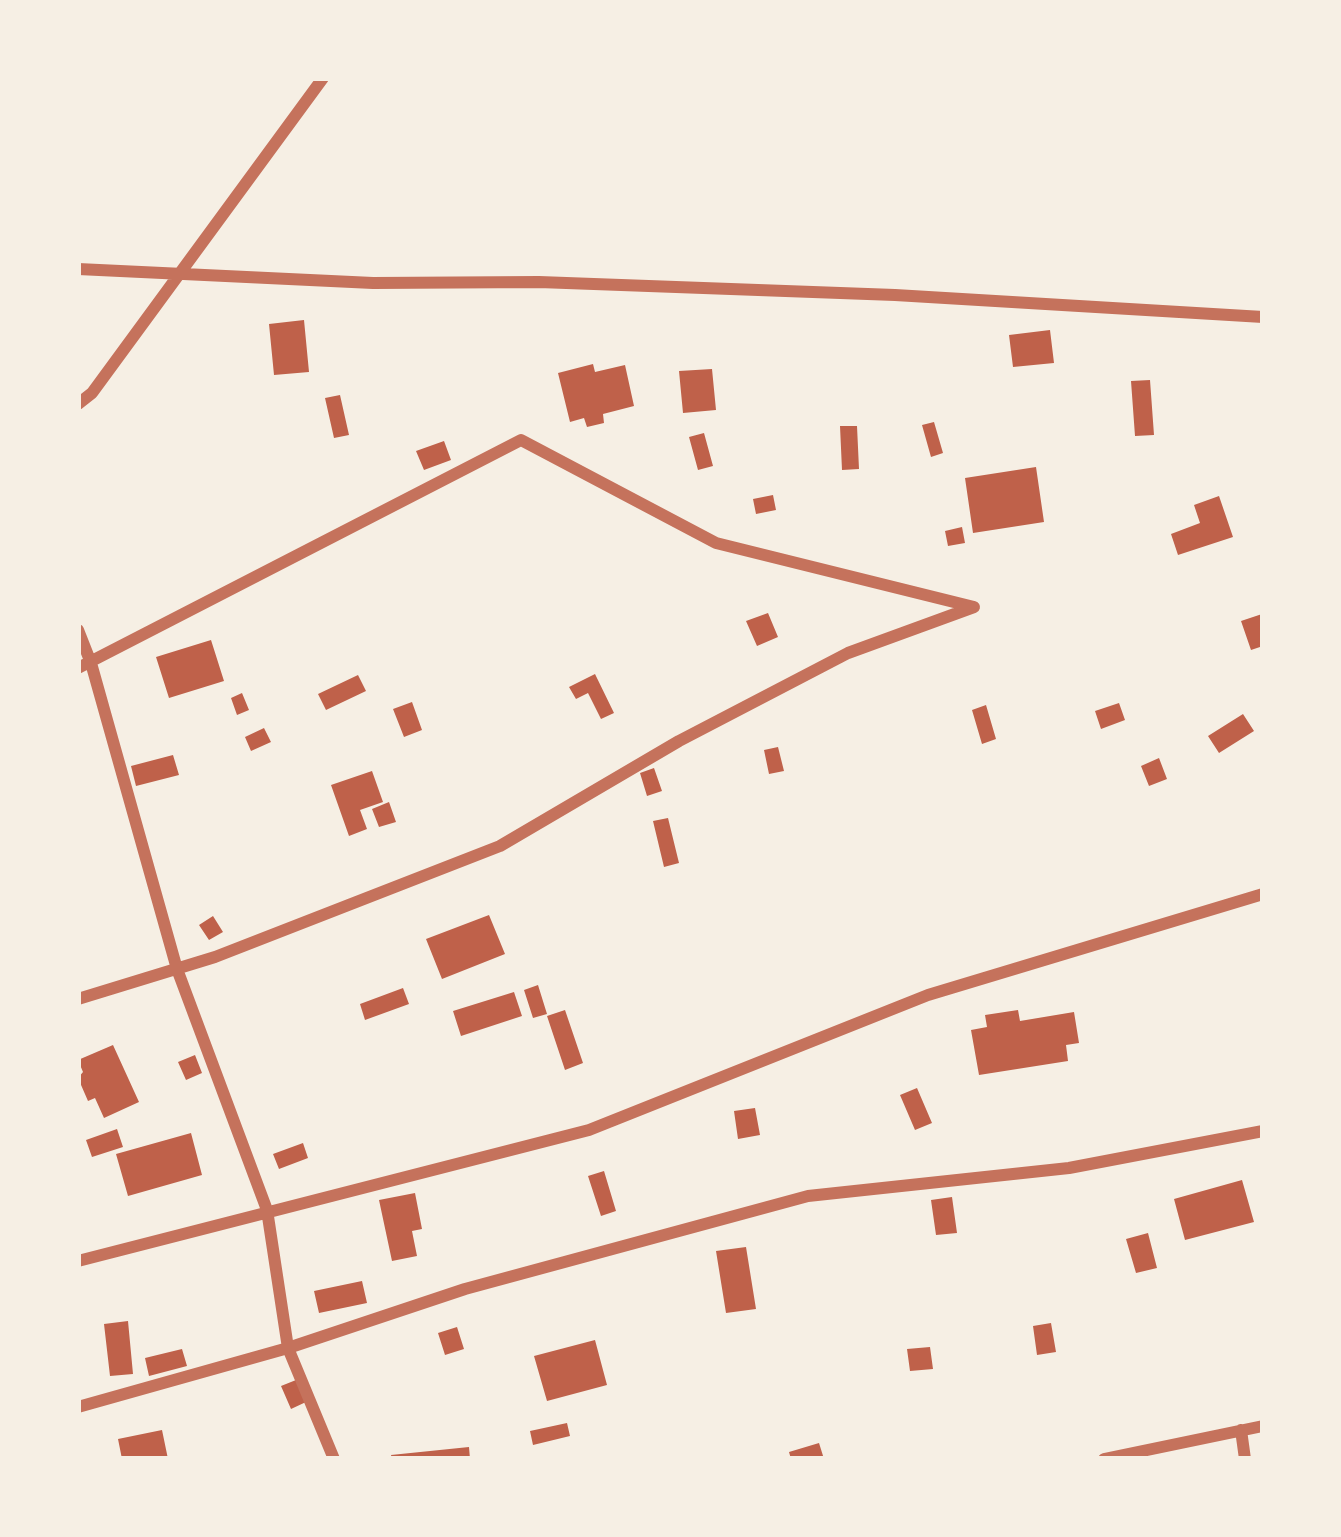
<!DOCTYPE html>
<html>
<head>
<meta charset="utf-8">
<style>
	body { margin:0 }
	#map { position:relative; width:1341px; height:1537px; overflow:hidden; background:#f6efe4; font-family:"Asap Condensed",sans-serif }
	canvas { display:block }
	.frame { position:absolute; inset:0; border:81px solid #f6efe4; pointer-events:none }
</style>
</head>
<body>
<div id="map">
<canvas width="1341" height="1537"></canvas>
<div class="frame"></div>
</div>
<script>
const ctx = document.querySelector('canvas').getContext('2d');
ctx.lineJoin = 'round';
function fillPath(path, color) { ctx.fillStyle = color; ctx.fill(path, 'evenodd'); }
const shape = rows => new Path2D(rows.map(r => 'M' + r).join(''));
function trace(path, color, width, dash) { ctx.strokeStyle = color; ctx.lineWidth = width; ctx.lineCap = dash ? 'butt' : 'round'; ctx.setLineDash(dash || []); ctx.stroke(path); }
fillPath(shape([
	[304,320,309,372,274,375,269,324],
	[1050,330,1054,363,1013,367,1009,335],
	[593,364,595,372,625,365,634,406,603,414,604,423,587,427,584,418,570,422,558,373],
	[712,369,716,410,683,413,679,371],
	[1150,380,1154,435,1135,436,1131,381],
	[340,395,349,435,334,438,325,398],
	[934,422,943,453,931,457,922,425],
	[840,426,857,426,859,469,842,470],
	[704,433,713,466,698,470,689,437],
	[444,441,451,460,424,470,416,451],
	[1036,467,1044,522,973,533,965,478],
	[773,495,776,510,756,514,753,499],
	[1219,496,1233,537,1178,555,1171,534,1200,523,1194,505],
	[962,527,965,543,948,546,945,531],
	[768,613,778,637,757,646,746,621],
	[1262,614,1263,646,1251,650,1241,621],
	[211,640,224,681,169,698,156,657],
	[595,674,614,713,601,719,588,693,576,699,569,687],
	[358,675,366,691,326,710,318,694],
	[242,693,249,710,237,715,231,698],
	[412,702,422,730,404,737,393,709],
	[1119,703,1125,720,1101,729,1095,711],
	[986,705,996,739,982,744,972,710],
	[1243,714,1254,731,1219,753,1208,736],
	[264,728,271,742,251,751,245,737],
	[778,747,784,771,769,774,764,750],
	[173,755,179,775,136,786,131,766],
	[1159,758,1167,779,1149,786,1141,766],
	[654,768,662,791,647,796,640,773],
	[372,771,383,802,360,810,367,829,349,836,331,785],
	[389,802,396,822,379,827,372,809],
	[668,818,679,863,664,867,653,821],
	[489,915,505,954,442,979,426,939],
	[213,916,223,932,209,940,199,925],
	[538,985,547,1014,533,1018,524,990],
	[403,988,409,1004,365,1020,360,1004],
	[514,992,522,1016,461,1036,453,1011],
	[565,1010,583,1063,565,1070,547,1016],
	[1018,1010,1020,1021,1074,1012,1079,1043,1066,1045,1068,1061,979,1075,971,1030,987,1027,985,1015],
	[113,1045,139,1102,104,1118,95,1098,88,1101,78,1078,83,1072,78,1060],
	[195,1055,202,1073,186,1080,178,1062],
	[917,1088,932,1123,915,1130,900,1095],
	[755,1108,760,1135,738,1139,734,1111],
	[117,1129,123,1147,92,1157,86,1140],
	[191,1133,202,1175,128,1196,116,1154],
	[303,1143,308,1158,279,1169,273,1154],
	[604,1171,616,1211,601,1216,588,1176],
	[1242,1180,1254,1222,1185,1240,1174,1199],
	[415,1193,422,1229,412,1231,417,1256,392,1261,379,1200],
	[952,1197,957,1233,936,1235,931,1200],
	[1148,1233,1157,1268,1136,1273,1126,1239],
	[746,1247,756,1309,726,1313,716,1251],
	[362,1281,367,1303,319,1313,314,1291],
	[128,1321,133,1374,110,1376,104,1324],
	[1051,1323,1056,1352,1037,1355,1033,1326],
	[457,1327,464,1349,445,1355,438,1333],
	[595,1340,607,1385,547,1401,534,1356],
	[930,1347,933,1369,910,1371,907,1349],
	[182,1349,187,1366,149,1376,145,1358],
	[296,1380,306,1402,291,1409,281,1386],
	[567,1423,570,1436,533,1445,530,1431],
	[162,1430,168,1459,122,1459,118,1439],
	[819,1443,824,1459,791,1459,789,1452],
	[469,1447,470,1459,392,1459,391,1455]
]), '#bf614a');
trace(shape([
	[78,269,373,283,539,282,895,295,1263,317],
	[78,404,92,393,323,78],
	[78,630,91,663,177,969,267,1210,288,1348,465,1289,808,1196,1069,1168,1263,1131],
	[78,668,521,440,716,543,974,607,848,653,679,741,500,846,215,957,78,999],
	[78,1261,589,1130,928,995,1263,894],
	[78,1407,288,1348,334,1459],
	[1241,1430,1245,1459],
	[1104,1459,1263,1426]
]), '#c5725c', 12);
</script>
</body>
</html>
